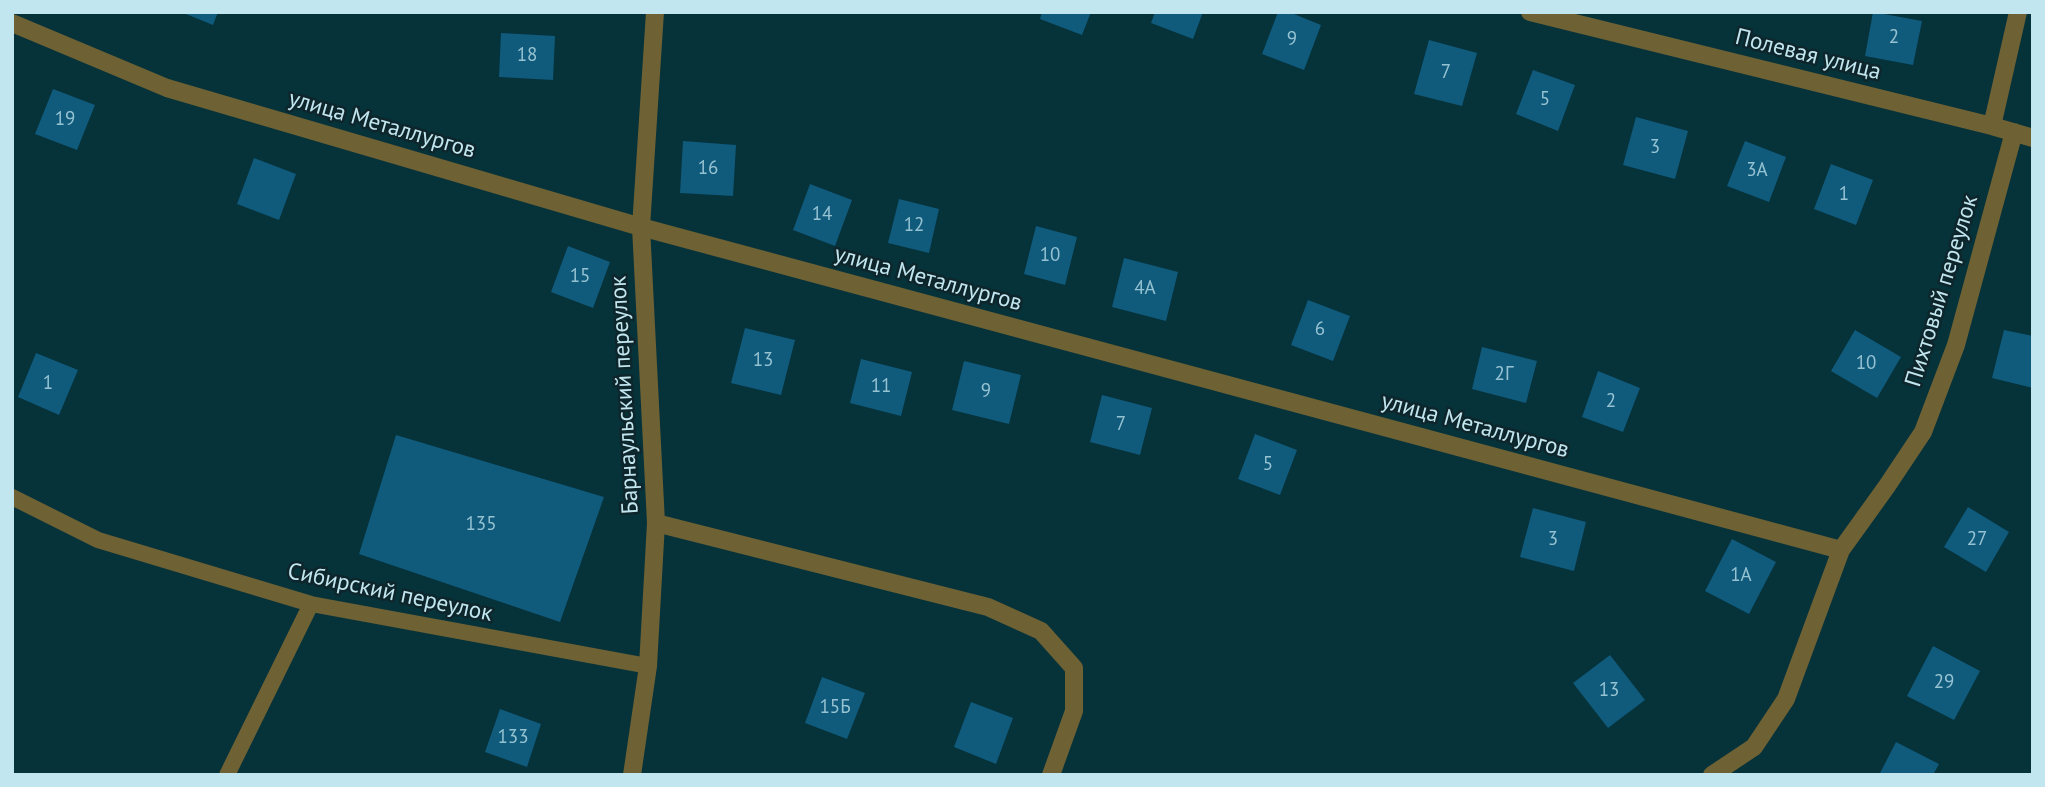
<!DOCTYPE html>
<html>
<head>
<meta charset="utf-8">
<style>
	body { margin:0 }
	#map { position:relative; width:2045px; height:787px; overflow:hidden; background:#06323a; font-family:"PT Sans",sans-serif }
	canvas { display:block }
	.frame { position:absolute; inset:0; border:14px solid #c2e6ef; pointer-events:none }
</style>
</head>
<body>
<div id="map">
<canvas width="2045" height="787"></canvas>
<div class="frame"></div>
</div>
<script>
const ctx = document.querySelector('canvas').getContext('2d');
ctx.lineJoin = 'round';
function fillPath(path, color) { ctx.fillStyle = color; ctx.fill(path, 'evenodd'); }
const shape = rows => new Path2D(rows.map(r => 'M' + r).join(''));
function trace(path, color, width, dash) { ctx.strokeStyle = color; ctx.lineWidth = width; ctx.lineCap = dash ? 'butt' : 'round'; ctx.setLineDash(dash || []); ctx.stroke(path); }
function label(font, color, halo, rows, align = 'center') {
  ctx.font = font + ' "PT Sans",sans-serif'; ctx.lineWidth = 5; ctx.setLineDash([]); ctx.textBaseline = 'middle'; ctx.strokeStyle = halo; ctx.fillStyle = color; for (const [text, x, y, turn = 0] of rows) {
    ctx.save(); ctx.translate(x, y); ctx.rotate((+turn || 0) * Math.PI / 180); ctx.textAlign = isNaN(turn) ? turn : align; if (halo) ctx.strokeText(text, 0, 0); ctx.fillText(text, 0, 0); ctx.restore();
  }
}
fillPath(shape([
	[181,12,218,12,213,25],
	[1042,12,1091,12,1082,35,1040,19],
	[1155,12,1203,12,1193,39,1151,23],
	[1278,12,1289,12,1321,25,1304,70,1262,54],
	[1873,12,1922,21,1913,65,1865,56],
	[501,33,555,36,553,80,499,77],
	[1429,40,1477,53,1462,106,1414,94],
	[1533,70,1575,85,1558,131,1516,114],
	[53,89,95,105,77,150,35,134],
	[1636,117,1688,131,1675,179,1623,165],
	[683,141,736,145,733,196,680,193],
	[1745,141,1786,157,1769,202,1727,186],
	[254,158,296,174,279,220,237,204],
	[1831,164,1873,180,1856,225,1814,209],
	[810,184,852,200,835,246,793,230],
	[899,199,939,209,929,253,888,243],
	[1036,226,1077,237,1065,285,1024,274],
	[568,246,610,262,593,308,551,292],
	[1124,258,1178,272,1166,321,1112,307],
	[1308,300,1350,316,1333,361,1291,345],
	[745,328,795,340,781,395,731,383],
	[1855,330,1901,357,1877,398,1831,371],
	[2004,330,2033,336,2033,388,1992,378],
	[1482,347,1537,361,1526,403,1472,389],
	[36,353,78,370,59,415,18,397],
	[861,359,912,372,901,416,850,403],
	[964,361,1021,375,1009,424,952,410],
	[1598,371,1640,388,1623,432,1582,417],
	[1102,395,1152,408,1140,455,1090,442],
	[1255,434,1297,450,1280,495,1238,479],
	[396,435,604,497,560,622,359,554],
	[1968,507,2009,532,1986,572,1944,547],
	[1533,508,1586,522,1574,571,1520,557],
	[1732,539,1776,562,1749,614,1705,591],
	[1933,646,1980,671,1954,720,1907,696],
	[1610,655,1645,700,1608,728,1573,683],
	[822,677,865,693,847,739,805,723],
	[971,702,1013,718,996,764,954,747],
	[500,709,541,724,527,767,485,752],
	[1896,742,1939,764,1933,775,1879,775]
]), '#105a7c');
trace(shape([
	[12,497,98,540,311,604,648,666],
	[227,775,311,604]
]), '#6e6134', 16);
trace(shape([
	[1530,12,1992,126,2033,138],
	[12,23,167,88,641,227,1841,550],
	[1992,126,2018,12],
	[656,523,988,607,1041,631,1074,668,1074,711,1051,775],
	[1712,775,1754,747,1786,699,1841,550,1887,486,1923,432,1956,345,2014,132]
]), '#6e6134', 18);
trace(shape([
	[632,775,648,666,656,523,641,227,655,12]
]), '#6e6134', 18);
label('19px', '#96c3d2', null, [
	["2",1894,38],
	["9",1292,40],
	["18",527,56],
	["7",1446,73],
	["5",1545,100],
	["19",65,120],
	["3",1655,148],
	["16",708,169],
	["3А",1757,171],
	["1",1844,195],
	["14",822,215],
	["12",914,226],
	["10",1050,256],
	["15",580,277],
	["4А",1145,289],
	["6",1320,330],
	["13",763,361],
	["10",1866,364],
	["2Г",1504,375],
	["1",48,384],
	["11",881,387],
	["9",986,392],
	["2",1611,402],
	["7",1121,425],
	["5",1268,465],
	["135",481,525],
	["3",1553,540],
	["27",1977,540],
	["1А",1741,576],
	["29",1944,683],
	["13",1609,691],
	["15Б",835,708],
	["133",513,738]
]);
label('23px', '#c2e6ef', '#0e262b', [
	["Полевая улица",1808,55,14],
	["улица Металлургов",382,125,16],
	["улица Металлургов",928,279,15],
	["Пихтовый переулок",1942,291,-73],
	["Барнаульский переулок",625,395,-93],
	["улица Металлургов",1475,426,15],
	["Сибирский переулок",390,593,12]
]);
</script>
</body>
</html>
